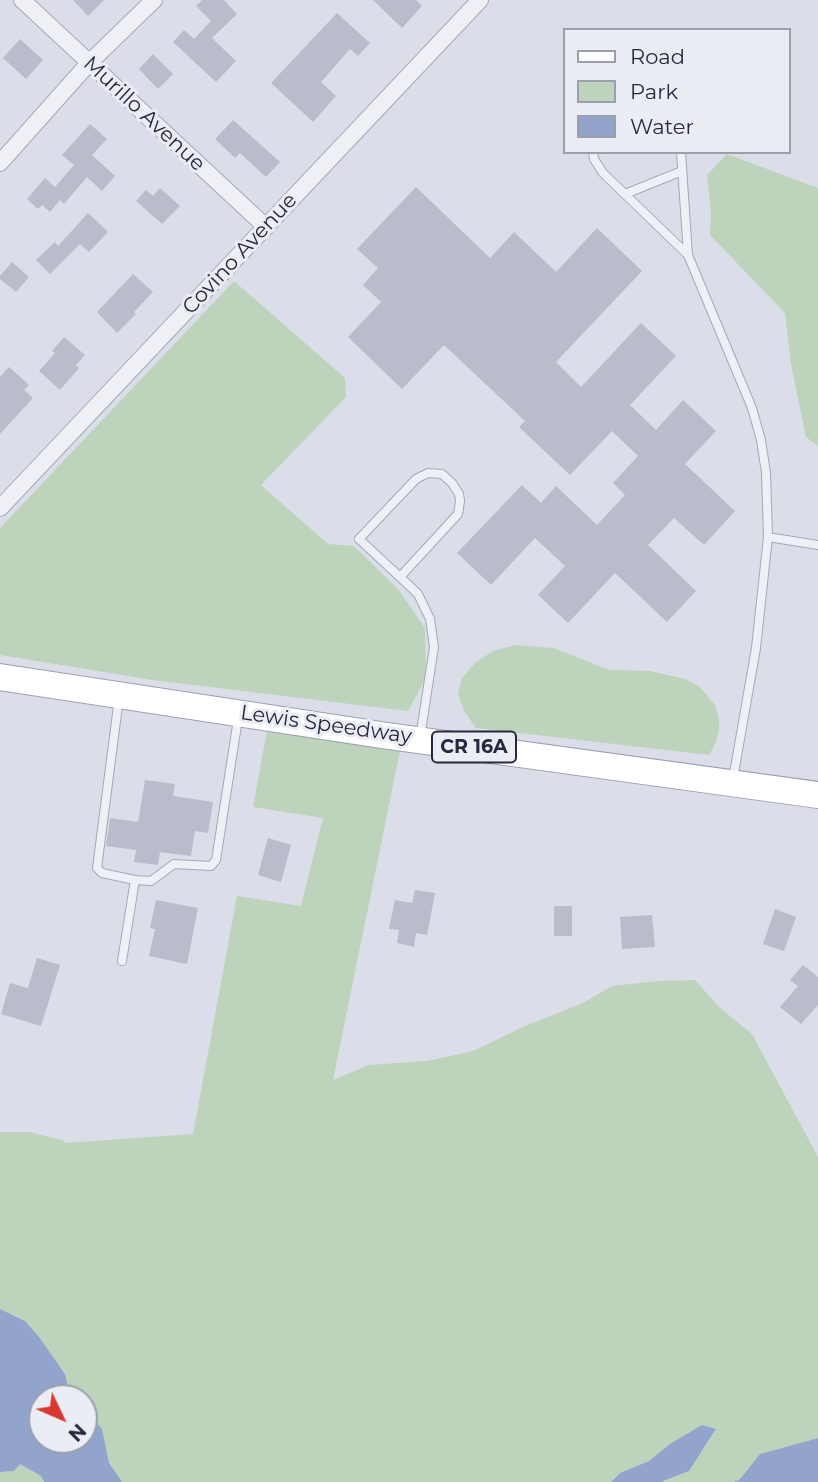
<!DOCTYPE html>
<html>
<head>
<meta charset="utf-8">
<style>
	body { margin:0 }
	#map { position:relative; width:818px; height:1482px; overflow:hidden; background:#dbdee8; font-family:Montserrat,sans-serif }
	canvas { display:block }
	.legend { position:absolute; left:563px; top:28px; width:228px; height:126px; box-sizing:border-box; background:#ebedf5; border:2px solid #9b9fac; margin:0; padding:9px 12px; list-style:none; font-size:21px; color:#24293f }
	.legend li { display:flex; align-items:center; gap:14px; height:35px }
	.legend b { width:35px; border:2px solid #9b9fac }
	.north { position:absolute; left:28px; top:1384px; width:70px; height:70px; box-sizing:border-box; background:#ebedf5; border:2px solid #9b9fac; border-radius:50%; rotate:134deg; font-size:19px; font-weight:700; line-height:28px; text-align:center; color:#24293f }
	.north::after { content:''; display:block; margin:auto; width:24px; height:32px; background:#dc3631; clip-path:polygon(50% 0,100% 100%,50% 72%,0 100%) }
</style>
</head>
<body>
<div id="map">
<canvas width="818" height="1482"></canvas>
<ul class="legend">
<li><b style="height:9px;background:#fff"></b>Road</li>
<li><b style="height:19px;background:#bdd3bc"></b>Park</li>
<li><b style="height:19px;background:#92a4cc"></b>Water</li>
</ul>
<div class="north">N</div>
</div>
<script>
const ctx = document.querySelector('canvas').getContext('2d');
ctx.lineJoin = 'round';
function fillPath(path, color) { ctx.fillStyle = color; ctx.fill(path, 'evenodd'); }
const shape = rows => new Path2D(rows.map(r => 'M' + r).join(''));
function trace(path, color, width, dash) { ctx.strokeStyle = color; ctx.lineWidth = width; ctx.lineCap = dash ? 'butt' : 'round'; ctx.setLineDash(dash || []); ctx.stroke(path); }
function label(font, color, halo, rows, align = 'center') {
  ctx.font = font + ' Montserrat,sans-serif'; ctx.lineWidth = 6; ctx.setLineDash([]); ctx.textBaseline = 'middle'; ctx.strokeStyle = halo; ctx.fillStyle = color; for (const [text, x, y, turn = 0] of rows) {
    ctx.save(); ctx.translate(x, y); ctx.rotate((+turn || 0) * Math.PI / 180); ctx.textAlign = isNaN(turn) ? turn : align; if (halo) ctx.strokeText(text, 0, 0); ctx.fillText(text, 0, 0); ctx.restore();
  }
}
fillPath(shape([
	[727,154,818,188,818,446,806,437,791,364,785,313,710,235,711,213,707,175],
	[234,281,345,378,346,397,261,485,328,544,354,546,398,589,425,628,426,678,408,711,152,680,0,655,0,528],
	[516,645,553,648,610,670,650,671,685,679,699,686,715,705,719,718,719,731,716,742,709,755,476,728,464,711,458,694,462,678,475,663,493,651],
	[268,725,401,746,333,1080,369,1065,427,1061,473,1051,523,1027,583,1003,612,986,658,981,695,980,719,1007,752,1034,818,1157,818,1438,760,1454,740,1479,734,1482,661,1482,689,1471,716,1430,670,1444,649,1461,620,1473,611,1482,122,1482,116,1476,109,1463,98,1422,84,1407,84,1398,75,1398,71,1394,65,1373,25,1321,0,1309,0,1132,29,1132,62,1140,65,1143,193,1134,237,896,301,906,323,818,253,807],
	[20,1464,41,1476,44,1482,0,1482,0,1472,14,1471]
]), '#bdd3bc');
fillPath(shape([
	[0,1309,25,1321,39,1337,65,1374,70,1393,75,1398,42,1398,42,1440,84,1440,84,1407,102,1429,109,1463,122,1482,44,1482,41,1476,20,1464,14,1471,0,1472],
	[702,1425,716,1429,689,1471,661,1482,611,1482,620,1473,649,1461,670,1444],
	[818,1438,818,1482,734,1482,740,1479,760,1454]
]), '#92a4cc');
fillPath(shape([
	[73,0,104,0,88,16],
	[202,0,224,0,237,14,212,38,236,61,216,82,173,42,184,30,194,39,211,21,196,6],
	[373,0,416,0,422,6,402,28],
	[337,13,370,43,358,56,350,49,321,82,336,96,313,122,271,83],
	[20,39,43,60,26,79,3,58],
	[153,54,173,74,158,89,139,69],
	[233,120,280,162,266,177,240,153,235,158,215,139],
	[90,124,107,139,92,155,115,176,102,191,87,177,64,204,60,200,50,212,42,205,38,209,27,199,45,178,55,187,74,165,62,155],
	[416,187,490,258,514,232,556,272,597,228,642,271,556,362,581,387,641,323,676,356,630,405,656,430,683,400,716,431,685,464,735,511,704,545,674,518,648,545,696,591,667,622,615,573,568,623,538,595,565,566,535,538,491,585,457,553,522,485,541,503,556,486,597,525,625,495,613,483,638,456,612,431,570,475,519,427,525,421,444,345,402,389,348,337,381,302,363,285,378,268,357,249],
	[160,188,180,206,162,224,136,201,146,190,153,196],
	[88,213,108,232,89,252,80,244,50,274,36,260,55,242,58,246],
	[12,262,29,277,16,292,0,279,0,276],
	[133,274,153,292,134,312,136,314,117,333,97,312],
	[64,337,85,355,76,365,79,368,60,390,39,371,55,353,52,351],
	[9,367,29,385,24,390,33,398,0,434,0,377],
	[145,780,175,784,173,796,213,802,208,833,195,831,191,856,160,852,158,865,134,862,136,850,106,846,110,818,138,822],
	[268,838,291,845,281,882,258,875],
	[415,890,435,893,427,935,416,933,414,947,397,943,399,930,389,929,395,900,412,903],
	[156,900,198,908,187,964,149,956,155,929,150,928],
	[554,906,572,906,572,936,554,936],
	[775,909,796,917,784,951,763,944],
	[652,915,655,947,622,949,620,917],
	[37,958,60,965,41,1026,1,1014,10,983,28,988],
	[803,965,818,977,818,1005,801,1024,780,1007,798,986,790,980]
]), '#b8bccb');
const service = shape([
	[593,152,594,159,603,173,688,255],
	[681,152,688,255,752,408,761,440,766,473,768,537,756,648,733,779],
	[625,194,682,171],
	[768,537,818,545],
	[400,577,458,514,460,501,459,494,452,483,442,474,428,473,416,479,359,539,400,577,418,594,430,619,434,647,420,738],
	[119,698,97,868,102,873,135,880,151,881,174,864,211,866,216,860,238,719],
	[122,961,135,880]
]);
const minor = shape([
	[22,0,266,227],
	[0,163,89,63,154,0],
	[0,508,480,0]
]);
const primary = shape([
	[0,677,388,736,818,795]
]);
trace(service, '#a4a8b5', 10);
trace(minor, '#a4a8b5', 18);
trace(primary, '#9aa0b5', 28);
trace(service, '#eff0f6', 8);
trace(minor, '#eff0f6', 16);
trace(primary, '#fff', 26);
for (const [x, y, w] of [
	[474,747,84]
]) { const box = new Path2D(); box.roundRect(x - w / 2, y - 15.5, w, 31, 5); ctx.fillStyle = '#ebedf5'; ctx.fill(box); trace(box, '#24293f', 2); }
label('bold 19px', '#24293f', null, [
	["CR 16A",474,747]
]);
label('21px', '#24293f', '#ebedf5', [
	["Murillo Avenue",144,114,43],
	["Covino Avenue",240,254,-47],
	["Lewis Speedway",326,725,8]
]);
</script>
</body>
</html>
